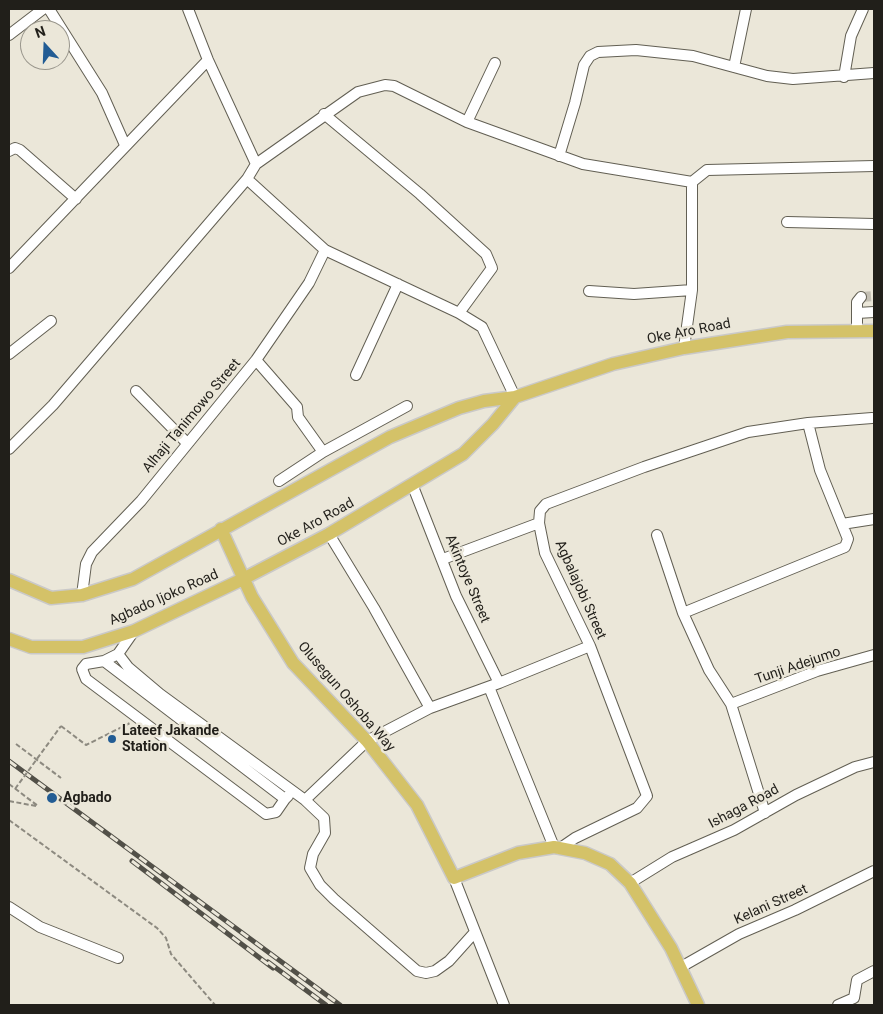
<!DOCTYPE html>
<html>
<head>
<meta charset="utf-8">
<style>
	body { margin:0 }
	#map { position:relative; width:883px; height:1014px; overflow:hidden; background:#ebe7d9; font-family:Roboto,sans-serif }
	canvas { display:block }
	.frame { position:absolute; inset:0; border:10px solid #211f1a; pointer-events:none }
	.north { position:absolute; left:20px; top:20px; width:50px; height:50px; box-sizing:border-box; background:#ebe7d9; border:1px solid #9a978d; border-radius:50%; rotate:340deg; font-size:14px; font-weight:700; line-height:20px; text-align:center; color:#211f1a }
	.north::after { content:''; display:block; margin:auto; width:18px; height:22px; background:#225c94; clip-path:polygon(50% 0,100% 100%,50% 72%,0 100%) }
</style>
</head>
<body>
<div id="map">
<canvas width="883" height="1014"></canvas>
<div class="frame"></div>
<div class="north">N</div>
</div>
<script>
const ctx = document.querySelector('canvas').getContext('2d');
ctx.lineJoin = 'round';
const shape = rows => new Path2D(rows.map(r => 'M' + r).join(''));
function trace(path, color, width, dash) { ctx.strokeStyle = color; ctx.lineWidth = width; ctx.lineCap = dash ? 'butt' : 'round'; ctx.setLineDash(dash || []); ctx.stroke(path); }
function label(font, color, halo, rows, align = 'center') {
  ctx.font = font + ' Roboto,sans-serif'; ctx.lineWidth = 5; ctx.setLineDash([]); ctx.textBaseline = 'middle'; ctx.strokeStyle = halo; ctx.fillStyle = color; for (const [text, x, y, turn = 0] of rows) {
    ctx.save(); ctx.translate(x, y); ctx.rotate((+turn || 0) * Math.PI / 180); ctx.textAlign = isNaN(turn) ? turn : align; if (halo) ctx.strokeText(text, 0, 0); ctx.fillText(text, 0, 0); ctx.restore();
  }
}
trace(shape([
	[861,297,874,296]
]), '#c3bfb3', 10, [10, 5]);
const minor = shape([
	[49,9,102,93,125,145],
	[188,9,208,60,256,164],
	[9,35,43,9],
	[734,67,746,9],
	[844,77,851,36,863,9],
	[324,114,420,194,486,254,492,268,459,313],
	[467,122,495,63],
	[9,151,15,148,20,150,76,199],
	[559,156,575,103,584,65,590,56,598,52,636,50,693,56,767,76,793,79,874,73],
	[247,179,325,250,459,313,482,327,515,397],
	[787,222,874,224],
	[9,268,208,60],
	[589,291,634,294,692,290],
	[857,313,874,312],
	[857,330,857,302,861,297],
	[684,348,692,290,692,182],
	[9,354,51,321],
	[256,360,297,407,298,417,323,452,279,481],
	[356,375,398,284],
	[136,391,187,443],
	[9,449,53,405,247,179,256,164,358,92,385,85,394,86,467,122,583,164,692,182,707,170,874,166],
	[323,452,407,406],
	[412,484,456,596,499,683],
	[842,524,874,519],
	[329,534,374,608,430,708],
	[657,535,683,613,709,670,731,704,765,813],
	[443,559,539,523],
	[82,595,86,564,92,552,141,501,256,360,309,283,325,250],
	[683,613,845,547,848,539,820,470,808,423],
	[134,631,118,654,128,667,160,694,305,800,324,818,325,833,313,854,310,868,320,885,334,899,417,971,426,973,435,971,449,961,475,932],
	[118,654,104,661,86,664,82,669,86,679,266,814,276,812,285,799],
	[104,661,285,799,288,796],
	[489,687,554,847],
	[731,704,817,671,874,655],
	[305,800,367,741,430,708,499,683,590,646],
	[559,849,575,838,637,808,647,796,590,646,545,553,539,523,540,511,546,504,644,467,748,432,808,423,872,418],
	[454,878,504,1005],
	[630,883,672,857,734,830,796,795,855,767,874,762],
	[9,907,40,927,118,958],
	[681,967,739,934,795,910,874,871],
	[838,1005,854,998,857,980,874,971]
]);
const major = shape([
	[221,529,252,597,293,663,367,741,417,805,454,878,518,853,554,847,585,853,610,864,630,883,671,948,698,1005],
	[9,580,51,598,82,595,133,579,390,437,459,408,484,401,515,397,613,364,684,348,787,332,874,331],
	[9,639,31,647,83,647,134,631,243,579,329,534,463,454,493,424,515,397]
]);
trace(minor, '#625f53', 12);
trace(major, '#cac9c8', 15);
trace(shape([
	[61,726,86,745,130,723],
	[16,744,61,778],
	[9,784,38,806],
	[9,801,36,806],
	[9,820,157,928,166,938,171,954,215,1005]
]), '#8d8a80', 2, [5, 2.5]);
trace(minor, '#fff', 10);
trace(major, '#d4c268', 12);
const rail = shape([
	[9,761,340,1005],
	[132,861,273,968],
	[268,962,326,1005]
]);
trace(rail, '#525048', 5);
trace(rail, '#ebe7d9', 3, [9]);
trace(shape([
	[15,789,61,726]
]), '#8d8a80', 2, [5, 2.5]);
for (const [x, y, r, color] of [
	[112,739,5,"#225c94"],
	[52,798,6,"#225c94"]
]) { const dot = new Path2D(); dot.arc(x, y, r, 0, 2 * Math.PI); ctx.fillStyle = color; ctx.fill(dot); trace(dot, '#ebe7d9', 2); }
label('14px', '#211f1a', '#ebe7d9', [
	["Oke Aro Road",689,332,-11],
	["Alhaji Tanimowo Street",192,416,-50],
	["Oke Aro Road",316,523,-29],
	["Akintoye Street",467,579,67],
	["Agbalajobi Street",580,590,66],
	["Agbado Ijoko Road",164,598,-24],
	["Tunji Adejumo",798,666,-19],
	["Olusegun Oshoba Way",346,697,49],
	["Ishaga Road",744,807,-28],
	["Kelani Street",771,905,-24]
]);
label('bold 14px', '#211f1a', '#ebe7d9', [
	["Lateef Jakande",122,731],
	["Station",122,747],
	["Agbado",63,798]
], 'left');
</script>
</body>
</html>
